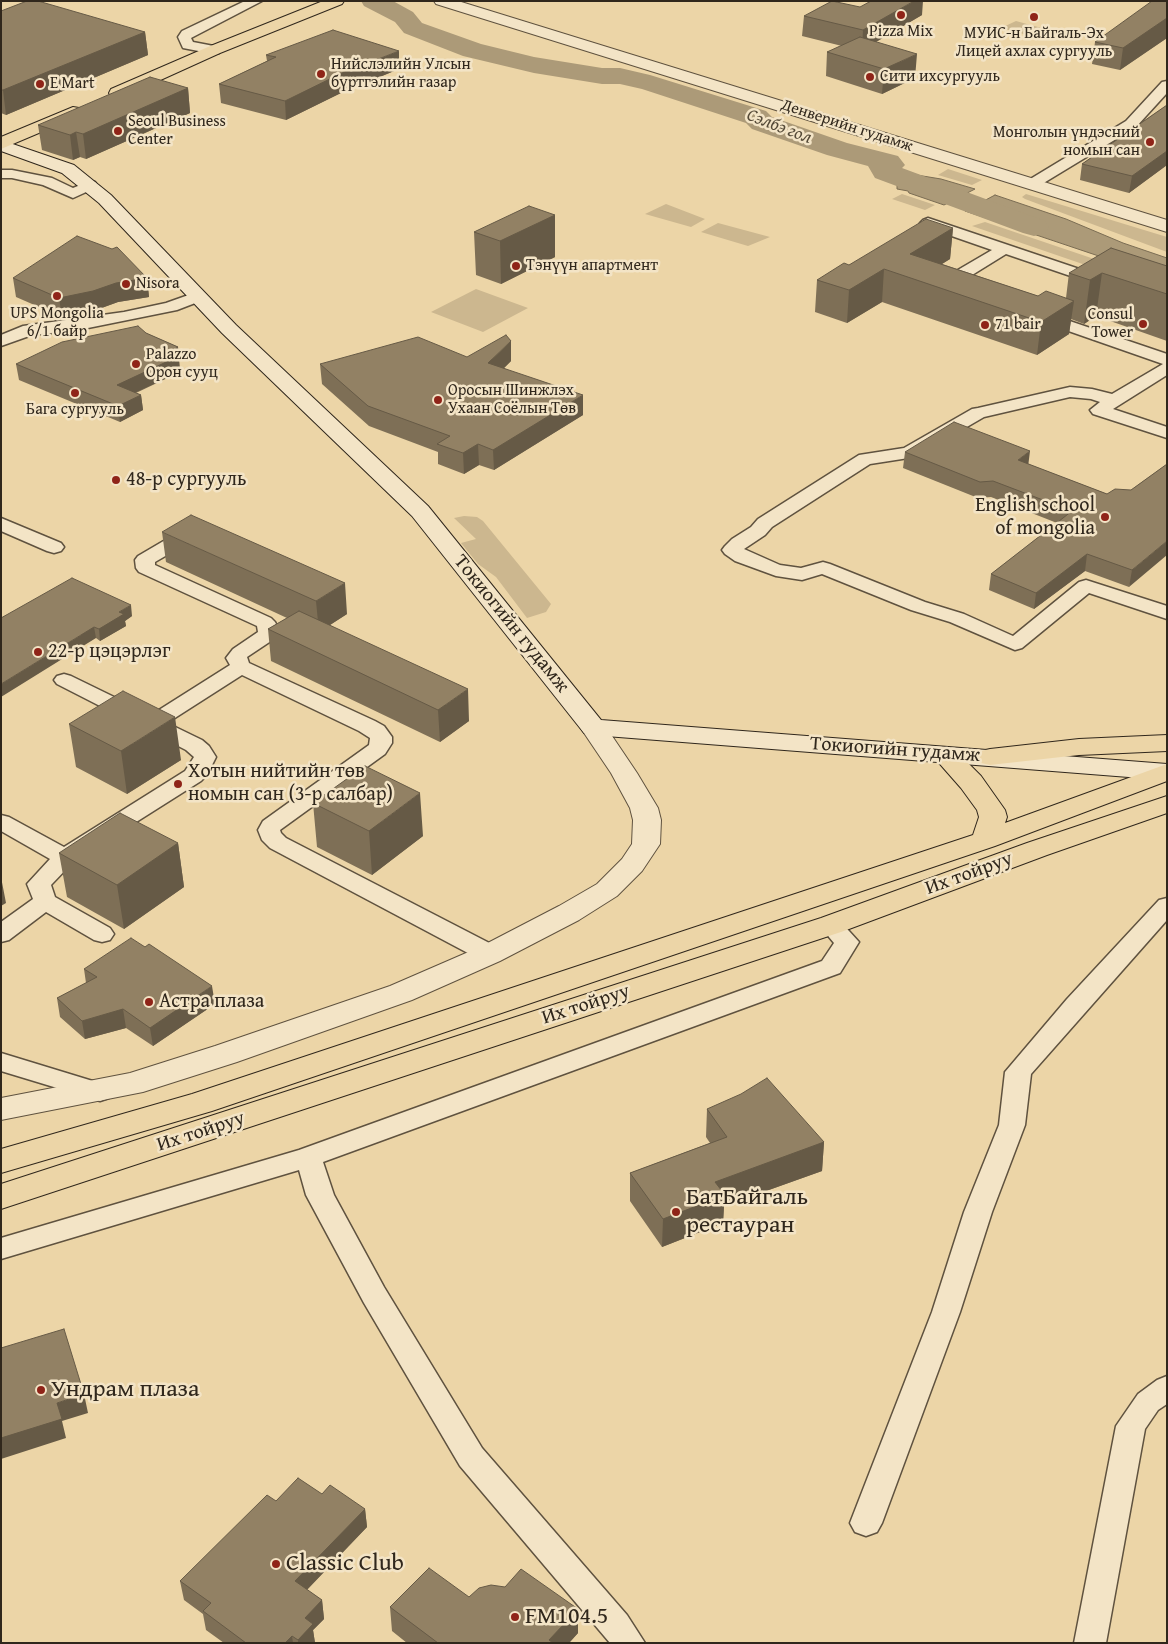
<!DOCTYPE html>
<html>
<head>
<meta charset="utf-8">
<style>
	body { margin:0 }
	#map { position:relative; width:1168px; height:1644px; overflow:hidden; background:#ecd5a7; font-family:"Gentium Book Plus",serif }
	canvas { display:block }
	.frame { position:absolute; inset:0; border:2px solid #30271c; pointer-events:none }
</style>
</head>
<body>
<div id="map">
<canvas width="1168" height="1644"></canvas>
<div class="frame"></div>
</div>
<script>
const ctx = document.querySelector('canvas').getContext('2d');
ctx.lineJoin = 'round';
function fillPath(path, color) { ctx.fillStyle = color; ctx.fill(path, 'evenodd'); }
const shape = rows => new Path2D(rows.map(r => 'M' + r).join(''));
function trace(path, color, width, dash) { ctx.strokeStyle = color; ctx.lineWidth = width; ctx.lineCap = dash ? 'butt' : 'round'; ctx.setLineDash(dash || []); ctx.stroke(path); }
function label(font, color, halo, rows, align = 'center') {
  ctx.font = font + ' "Gentium Book Plus",serif'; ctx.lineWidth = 5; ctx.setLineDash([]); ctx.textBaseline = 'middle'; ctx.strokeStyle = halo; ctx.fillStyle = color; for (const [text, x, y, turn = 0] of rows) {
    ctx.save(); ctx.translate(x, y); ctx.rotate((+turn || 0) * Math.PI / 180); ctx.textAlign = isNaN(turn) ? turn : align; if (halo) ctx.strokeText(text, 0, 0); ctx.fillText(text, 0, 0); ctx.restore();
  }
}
fillPath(shape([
	[1016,21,1060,33,1046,40,1001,28],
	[948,169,982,180,972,185,938,175],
	[902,194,935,205,925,210,892,199],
	[1026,194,1167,237,1167,252,1025,199,1022,197],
	[666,204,705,219,691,227,645,214],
	[985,222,1106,263,1167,293,972,226],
	[718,223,770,237,748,246,701,232],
	[476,289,528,308,483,332,431,312],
	[464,516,477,517,483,521,551,604,546,612,527,618,496,577,478,564,461,543,476,539,454,518]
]), '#ccb78f');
const water = shape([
	[880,169,941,179,975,189,944,205,909,193,908,191,897,189,897,183,880,169],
	[995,195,1066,219,1123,243,1167,258,1167,279,965,211,995,195]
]);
fillPath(water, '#ac9a78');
trace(water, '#7a6c53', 1);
fillPath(shape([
	[361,1,393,1,413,12,422,23,481,44,534,57,602,68,620,68,650,75,766,111,772,117,847,143,898,156,905,165,902,168,1045,221,1049,227,1045,233,1034,236,1023,233,875,178,868,166,827,155,752,129,746,123,642,89,620,84,602,84,534,73,463,56,404,33,395,22,364,6,361,1]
]), '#ac9a78');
const minor = shape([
	[245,1,262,1,191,38,193,42,219,47,221,50,219,53,214,54,183,48,178,37,182,31,245,1],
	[1167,81,1167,93,1136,127,1037,187,1027,187,1025,184,1027,181,1126,121,1162,82,1167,81],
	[1,170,12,170,52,178,73,188,90,181,95,182,97,185,95,188,73,198,43,185,12,178,1,178,1,170],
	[928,218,1106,278,1108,281,1106,284,1100,286,1094,284,1006,254,964,280,962,284,971,287,973,290,971,293,965,295,949,290,946,283,951,274,992,250,923,226,920,223,923,220,928,218],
	[197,292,203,294,205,297,203,300,177,310,78,330,32,335,1,346,1,335,23,326,124,312,166,303,197,292],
	[1043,312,1167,354,1167,375,1113,409,1167,427,1167,438,1093,414,1090,410,1100,402,1091,399,1070,397,984,417,915,457,870,464,772,527,765,535,744,549,780,565,801,568,823,562,830,564,925,602,964,614,1013,636,1079,582,1086,580,1167,606,1167,619,1089,593,1022,648,1015,650,950,622,911,610,822,574,802,580,776,576,735,561,725,554,722,550,725,546,732,539,751,527,758,519,859,455,904,448,972,409,978,408,1070,387,1092,389,1112,394,1163,364,1037,320,1035,317,1037,314,1043,312],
	[1,518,61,543,64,547,61,551,54,553,47,551,1,531,1,518],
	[191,527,198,529,200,533,198,537,155,562,155,565,271,618,275,622,279,630,277,635,274,639,247,657,249,663,375,721,384,726,392,737,392,743,385,754,280,830,281,833,286,838,499,948,502,954,499,960,490,962,481,960,270,848,262,840,258,830,263,821,369,745,370,738,359,731,242,675,167,723,202,740,209,746,216,757,207,775,201,781,73,862,51,885,55,897,110,928,114,934,110,940,102,942,94,940,46,912,9,940,1,942,1,922,33,899,27,884,50,859,1,831,1,815,9,817,64,847,185,771,194,757,186,750,57,684,54,680,57,676,64,674,71,676,151,715,230,665,226,658,233,649,258,632,257,626,139,572,136,568,135,560,138,556,184,529,191,527],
	[1167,898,1167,920,1031,1074,1025,1125,992,1212,960,1312,882,1523,877,1532,866,1536,855,1532,850,1523,932,1312,964,1212,999,1125,1005,1072,1067,999,1159,900,1167,898],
	[831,917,839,920,859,942,840,973,323,1162,334,1195,384,1287,482,1448,627,1615,645,1643,610,1643,460,1466,364,1303,306,1195,299,1170,1,1259,1,1238,299,1150,822,961,834,943,819,925,823,920,831,917],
	[1,1053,109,1086,113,1092,109,1098,100,1101,1,1071,1,1053],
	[1167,1376,1167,1404,1158,1410,1145,1429,1106,1643,1074,1643,1116,1426,1138,1394,1157,1380,1167,1376]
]);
const tertiary = shape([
	[434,1,458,1,1167,220,1167,232,436,4,434,1],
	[593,719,602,721,637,773,658,808,661,820,660,844,642,871,617,896,579,920,500,961,412,1000,237,1062,143,1092,1,1120,1,1098,130,1073,215,1046,390,986,480,947,559,906,597,884,622,859,632,844,633,820,630,808,611,773,580,727,584,721,593,719]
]);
const secondary = shape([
	[1,140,74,165,111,195,236,325,428,506,601,720,1167,764,1167,780,593,735,584,733,412,516,222,333,99,203,62,173,1,151,1,140]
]);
const primary = shape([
	[323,1,344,1,342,4,220,53,123,97,111,97,109,93,111,89,208,47,323,1],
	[73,107,79,108,81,112,79,116,1,149,1,137,73,107],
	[1167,735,1167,751,1079,755,990,765,981,763,977,757,981,751,990,749,1079,739,1167,735],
	[945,747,954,749,981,776,1005,810,1007,817,1005,823,1167,764,1167,781,995,846,212,1111,1,1173,1,1149,192,1094,973,835,979,817,977,810,961,788,932,755,936,749,945,747],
	[1167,796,1167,813,1047,855,841,932,1,1209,1,1184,821,918,1027,843,1167,796]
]);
trace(minor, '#5f523f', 3);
trace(tertiary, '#5f523f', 2);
trace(secondary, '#30271c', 2);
trace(primary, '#30271c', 2);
fillPath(minor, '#f3e4c6');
fillPath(tertiary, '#f3e4c6');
fillPath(secondary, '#f3e4c6');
fillPath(primary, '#ecd5a7');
fillPath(shape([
	[1167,1,1167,38,1120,70,1092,64,1095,42],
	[860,7,922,15,876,42,915,78,882,94,826,76,827,52,842,46,802,36,804,16],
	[1,11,145,32,148,55,6,115,1,113],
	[266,55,399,69,343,92,286,120,221,103,219,84,267,61],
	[188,88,190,113,86,159,80,157,73,160,42,150,38,125],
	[1167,105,1167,165,1129,193,1080,180,1082,164],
	[555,215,555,257,501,284,476,275,474,232],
	[953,228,950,259,942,264,1038,296,1066,298,1069,273,1167,266,1167,341,1096,316,1084,324,1071,319,1069,334,1037,355,882,302,847,323,815,312,817,280,849,265],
	[13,278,147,278,149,297,118,302,96,310,62,317,16,297],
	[146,333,178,347,180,372,136,393,141,395,143,410,120,422,19,380,16,364],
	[467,357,511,361,504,368,583,415,494,470,479,465,464,474,438,464,438,452,369,426,322,384,320,364],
	[905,452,1028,464,1107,494,1131,490,1167,464,1129,587,1085,571,1034,609,989,590,991,574,1057,523,991,497,978,498,903,468],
	[162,532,347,614,330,625,469,721,440,742,271,661,268,629,287,618,166,562],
	[132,616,125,621,126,626,100,641,96,638,1,618],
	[69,724,181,760,127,794,76,767],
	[313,803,423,836,372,875,317,847],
	[178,843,184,887,124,929,67,897,59,853],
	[84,969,215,1004,153,1046,126,1028,85,1039,60,1017,57,998,86,983],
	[707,1109,824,1142,822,1171,724,1206,723,1223,662,1247,630,1201,630,1173,710,1143,706,1137],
	[322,1494,365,1509,367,1527,307,1590,322,1600,324,1619,313,1630,315,1643,224,1643,206,1630,203,1614,184,1600,180,1581,276,1501],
	[469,1597,578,1633,569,1643,407,1643,392,1631,390,1607]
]), '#7e6f56');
fillPath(shape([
	[914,1,923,1,922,15,862,50,863,30],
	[1167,18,1167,38,1120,70,1123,48],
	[145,32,148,55,6,115,3,90],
	[399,51,399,69,343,92,286,120,285,101,342,73],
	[917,54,915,78,882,94,884,69],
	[188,88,190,113,86,159,83,134],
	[76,132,80,157,73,160,70,135],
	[1167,151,1167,165,1129,193,1132,176],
	[555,215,555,257,501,284,500,241],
	[953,228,950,259,916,280,910,254],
	[884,269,882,302,847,323,849,290],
	[1102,273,1096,316,1084,324,1090,280],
	[147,278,149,297,118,302,96,310,62,317,59,298,116,283],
	[1074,301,1069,334,1037,355,1041,322],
	[511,341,511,361,489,383,488,363],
	[178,347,180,372,119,400,117,385],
	[141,395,143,410,120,422,118,406],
	[583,395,583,415,494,470,493,450],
	[478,444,479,465,464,474,463,453],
	[1030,451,1028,467,1018,460],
	[1167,541,1167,555,1129,587,1132,570],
	[1087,554,1085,571,1034,609,1036,593],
	[345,583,347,614,319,632,316,601],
	[131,605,132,616,125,621,126,626,100,641,99,629,119,612],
	[94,627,96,638,1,697,1,684],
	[468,689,469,721,440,742,438,710],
	[175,717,181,760,127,794,121,751],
	[420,793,423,836,372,875,369,831],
	[178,843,184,887,124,929,117,885],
	[1,877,6,903,1,906],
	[212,986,215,1004,153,1046,150,1028],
	[123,1009,126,1028,85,1039,82,1021],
	[824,1142,822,1171,724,1206,723,1223,662,1247,663,1219,715,1182],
	[84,1394,88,1413,62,1421,66,1438,1,1459,1,1438,57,1403],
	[365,1509,367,1527,297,1600,295,1581],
	[322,1600,324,1619,313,1630,315,1643,298,1643,298,1640,305,1618],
	[578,1609,578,1633,569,1643,549,1643,549,1640],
	[292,1636,293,1643,285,1643]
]), '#665a46');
const building = shape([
	[27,1,38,1,145,32,3,90,1,90,1,11,27,1],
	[832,1,860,7,871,1,914,1,863,30,804,16,832,1],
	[1152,1,1167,1,1167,18,1123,48,1095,42,1152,1],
	[333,30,399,51,342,73,285,101,219,84,276,57,266,55,333,30],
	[860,37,917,54,884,69,827,52,860,37],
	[150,77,188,88,83,134,76,132,70,135,38,125,150,77],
	[1167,105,1167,151,1132,176,1082,164,1167,105],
	[529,206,555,215,500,241,474,232,529,206],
	[926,219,953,228,910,254,1038,296,1046,291,1074,301,1041,322,884,269,849,290,817,280,844,263,849,265,926,219],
	[77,236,112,249,117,247,147,278,116,283,93,291,59,298,13,278,77,236],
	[1111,248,1167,266,1167,294,1102,273,1090,280,1069,273,1111,248],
	[138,326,146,333,178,347,168,353,179,356,117,385,141,395,118,406,16,364,62,342,138,326],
	[506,335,511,341,488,363,583,395,493,450,478,444,463,453,437,444,450,436,368,406,320,364,418,337,467,357,506,335],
	[954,422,1030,451,1018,460,1107,494,1115,489,1131,490,1167,464,1167,541,1132,570,1087,554,1036,593,991,574,1072,511,993,481,980,482,905,452,954,422],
	[191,515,345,583,316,601,162,532,191,515],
	[72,578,131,605,119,612,124,614,99,629,94,627,1,684,1,618,72,578],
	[299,611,468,689,438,710,268,629,299,611],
	[123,691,175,717,121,751,69,724,123,691],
	[365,766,420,793,369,831,313,803,365,766],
	[120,813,178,843,117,885,59,853,120,813],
	[131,938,145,947,149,944,212,986,150,1028,123,1009,82,1021,57,998,97,977,84,969,131,938],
	[767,1078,824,1142,715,1182,725,1195,663,1219,630,1173,727,1137,707,1109,741,1094,767,1078],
	[64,1329,84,1394,57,1403,62,1419,1,1438,1,1348,64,1329],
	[298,1478,322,1494,330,1485,365,1509,295,1581,322,1600,305,1618,313,1624,298,1640,292,1636,285,1643,246,1643,203,1611,211,1603,180,1581,267,1495,276,1501,298,1478],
	[429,1568,469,1597,479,1588,491,1585,505,1587,521,1569,578,1609,549,1640,553,1643,438,1643,390,1607,429,1568]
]);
fillPath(building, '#928164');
trace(building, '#665a46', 1);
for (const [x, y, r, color] of [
	[901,15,5,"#8f2418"],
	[1034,17,5,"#8f2418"],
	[321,74,5,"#8f2418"],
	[870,77,5,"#8f2418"],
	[40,84,5,"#8f2418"],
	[118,131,5,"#8f2418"],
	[1150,142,5,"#8f2418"],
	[516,266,5,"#8f2418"],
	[126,284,5,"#8f2418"],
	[57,296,5,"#8f2418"],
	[1143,324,5,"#8f2418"],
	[985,325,5,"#8f2418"],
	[136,364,5,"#8f2418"],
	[75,393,5,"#8f2418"],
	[438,400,5,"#8f2418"],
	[116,480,5,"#8f2418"],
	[1105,517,5,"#8f2418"],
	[38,652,5,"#8f2418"],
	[178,784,5,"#8f2418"],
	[149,1002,5,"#8f2418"],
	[676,1212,5,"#8f2418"],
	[41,1390,5,"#8f2418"],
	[276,1564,5,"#8f2418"],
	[515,1617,5,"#8f2418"]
]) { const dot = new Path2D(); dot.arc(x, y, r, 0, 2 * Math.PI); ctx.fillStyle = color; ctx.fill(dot); trace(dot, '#f3e4c6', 2); }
label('16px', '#30271c', '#f3e4c6', [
	["Pizza Mix",901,32,"center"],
	["МУИС-н Байгаль-Эх",1034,34,"center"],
	["Лицей ахлах сургууль",1034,52,"center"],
	["Нийслэлийн Улсын",331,65],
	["бүртгэлийн газар",331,83],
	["Сити ихсургууль",880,77],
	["E Mart",50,84],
	["Seoul Business",128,122],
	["Center",128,140],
	["Монголын үндэсний",1140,133,"right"],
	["номын сан",1140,151,"right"],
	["Тэнүүн апартмент",526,266],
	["Nisora",136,284],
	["UPS Mongolia",57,314,"center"],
	["6/1 байр",57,332,"center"],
	["Consul",1133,315,"right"],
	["Tower",1133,333,"right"],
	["71 bair",995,325],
	["Palazzo",146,355],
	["Орон сууц",146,373],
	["Оросын Шинжлэх",448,391],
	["Ухаан Соёлын Төв",448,409],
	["Бага сургууль",75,410,"center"]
], 'left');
label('16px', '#30271c', '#f3e4c6', [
	["Денверийн гудамж",847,126,18]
]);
label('italic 18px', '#554a38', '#f3e4c6', [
	["Сэлбэ гол",779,127,21]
]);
label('20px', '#30271c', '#f3e4c6', [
	["48-р сургууль",126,480],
	["English school",1095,506,"right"],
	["of mongolia",1095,529,"right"],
	["22-р цэцэрлэг",48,652],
	["Хотын нийтийн төв",188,772],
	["номын сан (3-р салбар)",188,795],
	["Астра плаза",159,1002]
], 'left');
label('20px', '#30271c', '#f3e4c6', [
	["Токиогийн гудамж",511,624,51],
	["Токиогийн гудамж",895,750,4],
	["Их тойруу",969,874,-20],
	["Их тойруу",586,1005,-18],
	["Их тойруу",201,1132,-18]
]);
label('24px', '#30271c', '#f3e4c6', [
	["БатБайгаль",686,1198],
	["рестауран",686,1226],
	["Ундрам плаза",51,1390],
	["Classic Club",286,1564],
	["FM104.5",525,1617]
], 'left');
</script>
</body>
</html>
